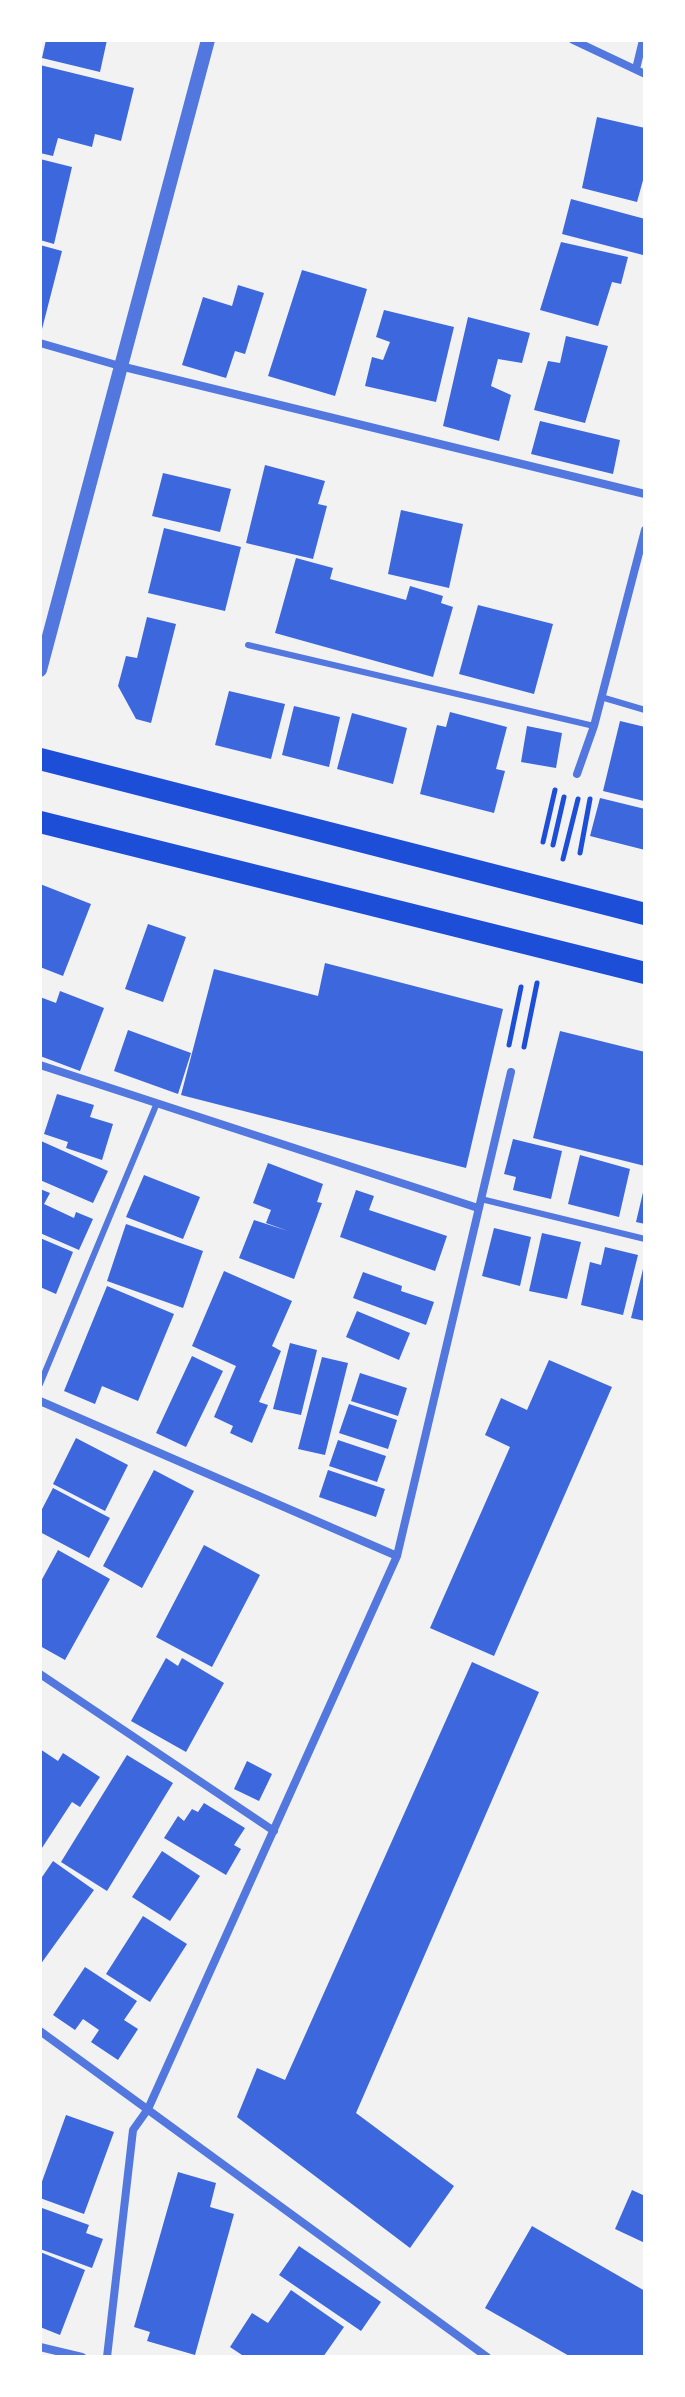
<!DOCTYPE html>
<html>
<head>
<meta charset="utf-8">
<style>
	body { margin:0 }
	#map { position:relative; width:685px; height:2397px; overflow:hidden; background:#f2f2f2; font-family:Montserrat,sans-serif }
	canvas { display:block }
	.frame { position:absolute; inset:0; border:42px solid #fff; pointer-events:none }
</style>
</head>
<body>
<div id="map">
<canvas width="685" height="2397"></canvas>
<div class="frame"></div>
</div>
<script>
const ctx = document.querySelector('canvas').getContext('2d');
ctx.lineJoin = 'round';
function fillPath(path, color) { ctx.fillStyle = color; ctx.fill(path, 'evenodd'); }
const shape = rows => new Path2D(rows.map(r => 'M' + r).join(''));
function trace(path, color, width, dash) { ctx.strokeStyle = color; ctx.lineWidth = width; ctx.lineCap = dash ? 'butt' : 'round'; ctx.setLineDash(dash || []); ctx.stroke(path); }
fillPath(shape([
	[46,40,107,40,100,72,42,58],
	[40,65,134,88,121,141,95,134,92,147,58,138,53,156,40,153],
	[597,117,645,128,645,173,637,202,582,188],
	[40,159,72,167,54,244,40,240],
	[571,199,645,219,643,255,562,234],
	[561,242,628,257,621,284,612,282,598,326,540,310],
	[40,245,62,251,41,333,40,332],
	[302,270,367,289,335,396,268,376],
	[238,285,264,293,245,354,235,351,226,378,182,365,203,297,232,306],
	[384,310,454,327,436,402,365,386,372,357,383,360,390,342,376,337],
	[468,317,530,333,522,363,498,359,491,386,511,395,499,441,443,426],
	[566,336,608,346,585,423,534,410,548,361,560,363],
	[540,421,620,440,613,474,531,454],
	[265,465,325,481,318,504,327,506,313,559,246,543],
	[163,473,231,489,220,532,152,516],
	[401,510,463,524,449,588,388,574],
	[164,528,241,547,225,611,148,593],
	[296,558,333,568,330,579,406,600,410,586,443,596,441,603,453,607,433,677,275,633],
	[478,605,553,624,534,694,459,674],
	[147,617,176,624,151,723,136,719,118,686,126,656,137,658],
	[229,691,285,704,271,759,215,745],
	[294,706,340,717,329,767,282,755],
	[450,712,507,727,496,769,505,771,494,813,420,794,437,725,446,727],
	[352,713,407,728,393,784,337,769],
	[620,721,645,727,644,801,603,791],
	[527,726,562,733,556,768,521,762],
	[600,798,645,809,645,850,590,836],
	[40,884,91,904,63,976,40,967],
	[148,924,186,937,163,1002,125,989],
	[325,963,503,1009,466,1168,181,1095,214,969,318,996],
	[60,991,104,1008,80,1071,40,1056,40,997,56,1003],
	[128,1030,191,1053,178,1094,114,1071],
	[560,1031,645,1052,645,1166,533,1138],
	[57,1094,94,1105,90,1117,113,1124,102,1160,66,1148,68,1142,44,1134],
	[513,1139,562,1151,551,1199,513,1190,516,1177,504,1174],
	[41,1141,108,1171,93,1203,40,1180],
	[580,1155,630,1169,619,1217,568,1204],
	[268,1163,323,1184,317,1202,322,1203,294,1279,239,1258,254,1220,288,1231,266,1223,271,1210,253,1203],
	[144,1175,200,1197,183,1239,126,1217],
	[644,1188,645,1188,645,1224,636,1222],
	[40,1189,50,1193,44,1204,74,1218,76,1212,93,1219,79,1250,40,1233],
	[356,1190,374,1196,369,1210,447,1236,435,1271,340,1237],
	[126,1224,203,1251,183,1308,107,1281],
	[494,1228,531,1237,520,1286,482,1276],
	[542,1233,581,1242,567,1299,529,1291],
	[40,1238,73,1252,56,1294,40,1287],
	[605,1247,638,1255,623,1315,581,1305,590,1262,601,1265],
	[644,1265,645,1265,645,1321,631,1318],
	[224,1271,292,1301,272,1346,281,1351,259,1402,268,1405,252,1443,230,1433,233,1426,214,1417,236,1366,192,1346],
	[363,1272,402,1286,401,1291,434,1302,426,1325,353,1298],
	[107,1286,174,1314,138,1401,102,1386,95,1404,64,1391],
	[357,1311,410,1333,399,1360,346,1337],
	[290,1343,317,1350,301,1415,273,1409],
	[192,1356,223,1371,186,1447,156,1433],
	[322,1357,348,1363,325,1455,298,1449],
	[549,1360,612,1387,494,1656,430,1628,510,1447,485,1435,501,1398,527,1410],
	[360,1373,407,1388,398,1416,351,1401],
	[349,1404,397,1420,388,1449,339,1433],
	[76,1438,128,1465,105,1511,53,1484],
	[338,1440,386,1456,377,1482,329,1466],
	[154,1470,194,1491,142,1588,103,1566],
	[328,1470,385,1489,376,1517,319,1497],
	[53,1488,110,1518,89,1558,40,1532,40,1513],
	[204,1545,260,1575,212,1667,156,1637],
	[58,1550,110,1579,65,1660,40,1646,40,1583],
	[166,1658,178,1666,182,1658,224,1683,186,1752,131,1721],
	[472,1662,539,1692,356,2113,454,2186,410,2248,237,2117,257,2068,285,2080],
	[40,1749,58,1761,63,1753,100,1777,80,1807,72,1802,40,1851],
	[127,1755,173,1783,107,1891,61,1862],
	[247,1761,272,1774,259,1801,234,1789],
	[204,1803,245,1828,234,1845,241,1849,226,1875,164,1838,178,1816,184,1821,192,1809,198,1812],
	[162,1851,200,1876,170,1921,132,1897],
	[53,1861,94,1890,40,1965,40,1880],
	[143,1916,187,1944,150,2002,106,1974],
	[85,1967,137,2001,124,2020,138,2029,118,2060,91,2042,99,2030,83,2019,75,2030,53,2015],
	[66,2115,114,2132,84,2214,40,2198,40,2187],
	[178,2172,216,2183,210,2207,234,2214,195,2355,147,2341,150,2332,134,2327],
	[632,2190,645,2196,645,2243,615,2229],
	[42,2208,89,2225,86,2233,103,2239,92,2268,40,2249],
	[532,2226,645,2291,645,2357,571,2357,485,2308],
	[299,2246,381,2302,361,2331,279,2275],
	[40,2252,85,2270,60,2335,40,2327],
	[291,2290,344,2327,323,2357,245,2357,230,2347,252,2313,268,2323]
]), '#3d67dc');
trace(shape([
	[543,842,555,790],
	[553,845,564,797],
	[580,853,590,799],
	[563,859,578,799],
	[509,1045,521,987],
	[524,1047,537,983]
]), '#1d4ed8', 5);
trace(shape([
	[248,645,594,726],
	[601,697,645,710],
	[481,1199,645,1239],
	[40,1384,157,1103]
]), '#5277de', 6);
trace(shape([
	[573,40,645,74],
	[636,69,643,40],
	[40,343,120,366,645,494],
	[577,774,594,726,645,530],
	[40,1065,478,1208],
	[40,1401,397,1556],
	[40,1674,274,1831],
	[40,2031,487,2357],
	[40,2347,82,2357],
	[107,2357,133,2130,148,2109,397,1556,511,1072]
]), '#5277de', 8);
trace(shape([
	[40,670,208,40]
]), '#5277de', 14);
trace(shape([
	[40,759,645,914],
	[40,822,645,973]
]), '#1d4ed8', 22);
</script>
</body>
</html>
